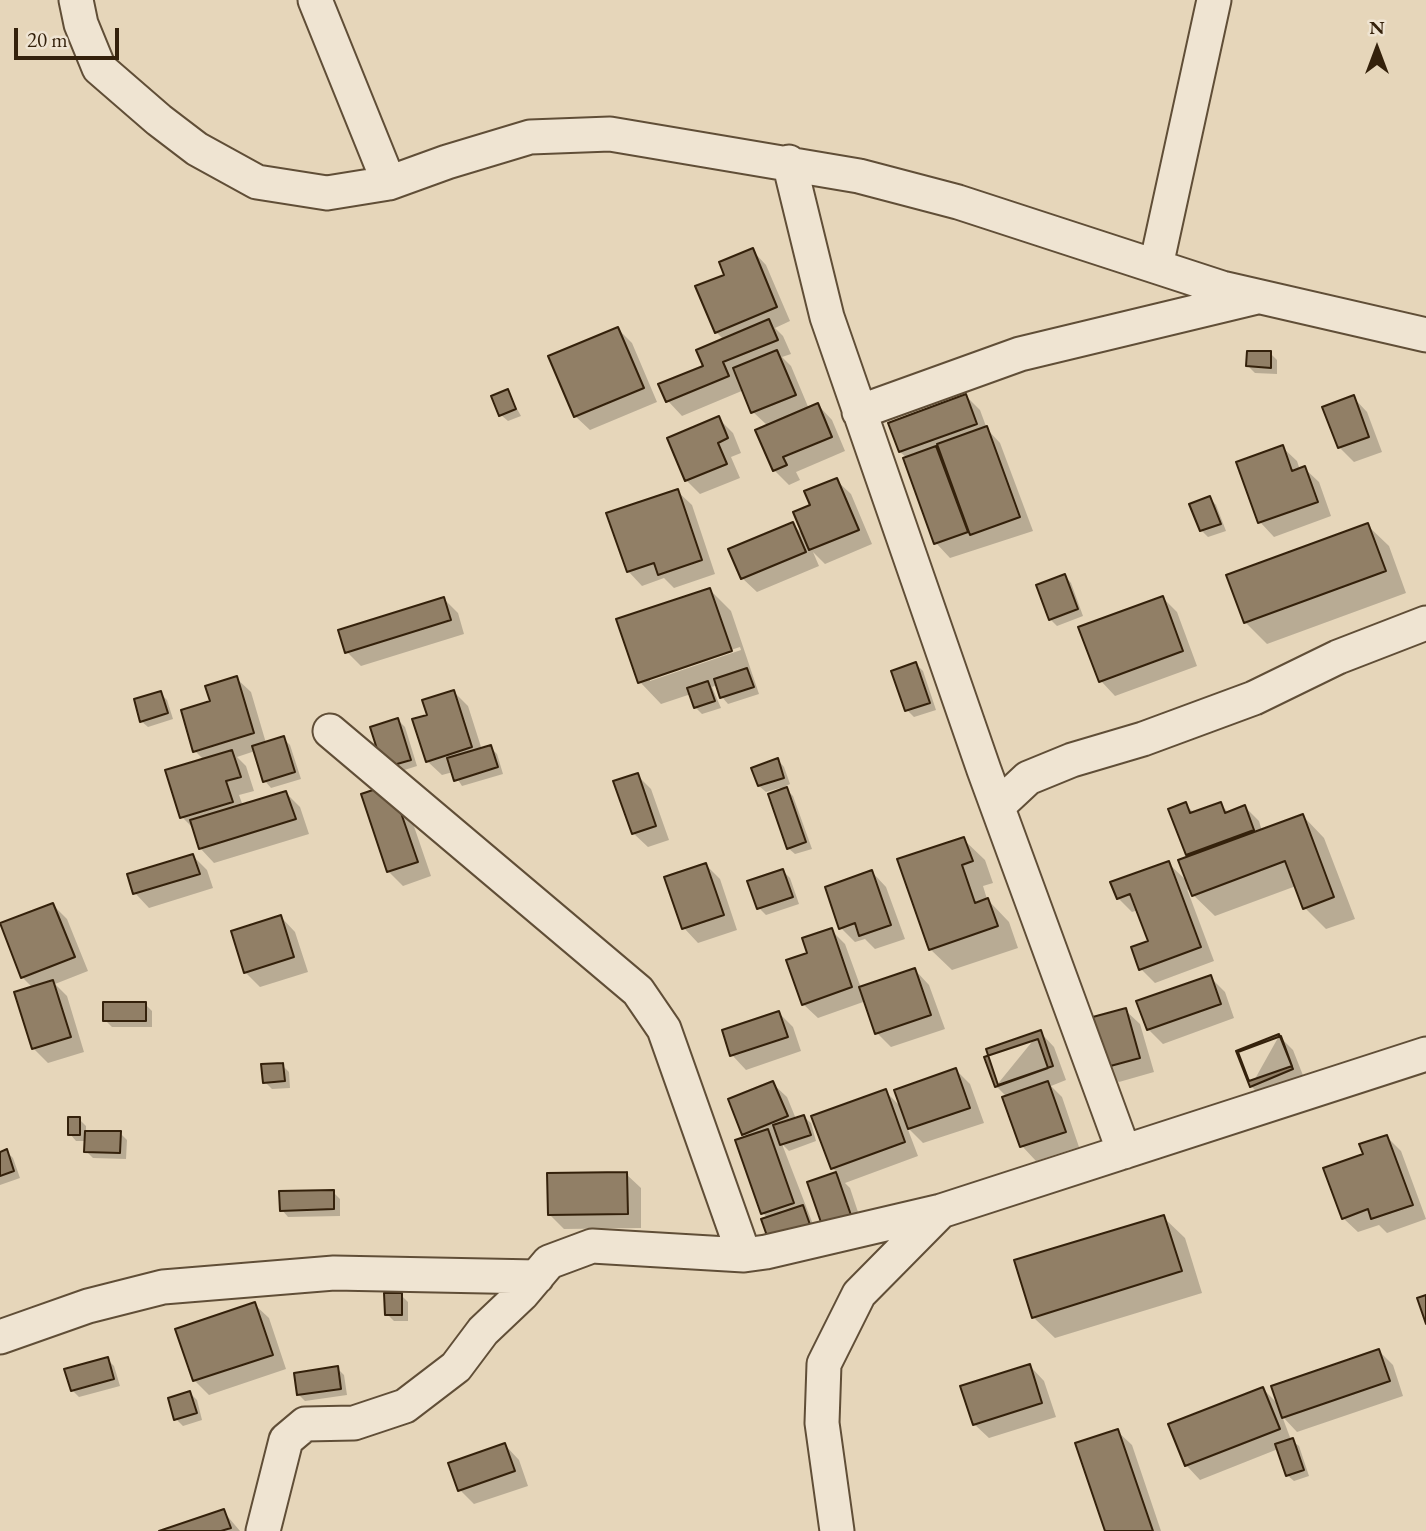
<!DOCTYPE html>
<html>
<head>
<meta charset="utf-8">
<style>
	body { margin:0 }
	#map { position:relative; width:1426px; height:1531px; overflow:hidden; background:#e6d6ba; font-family:"EB Garamond",serif }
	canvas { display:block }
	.north { position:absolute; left:1342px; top:14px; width:70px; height:70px; -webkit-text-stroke:5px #efe4d2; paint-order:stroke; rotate:0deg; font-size:19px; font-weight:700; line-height:28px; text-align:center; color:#34210b }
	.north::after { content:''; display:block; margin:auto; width:24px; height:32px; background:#34210b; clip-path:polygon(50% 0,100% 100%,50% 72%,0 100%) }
	.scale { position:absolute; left:14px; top:28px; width:105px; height:32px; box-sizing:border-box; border:4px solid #34210b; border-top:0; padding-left:9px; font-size:21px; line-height:24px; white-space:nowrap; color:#34210b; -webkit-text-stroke:5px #efe4d2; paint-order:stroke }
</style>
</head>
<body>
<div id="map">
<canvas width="1426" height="1531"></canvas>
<div class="north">N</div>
<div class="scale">20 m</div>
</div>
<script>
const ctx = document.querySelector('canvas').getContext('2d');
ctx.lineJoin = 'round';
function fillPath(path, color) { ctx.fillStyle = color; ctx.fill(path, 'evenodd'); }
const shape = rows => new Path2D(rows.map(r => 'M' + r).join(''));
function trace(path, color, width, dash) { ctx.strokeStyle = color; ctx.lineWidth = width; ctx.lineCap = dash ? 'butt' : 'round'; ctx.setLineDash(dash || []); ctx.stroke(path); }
fillPath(shape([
	[752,250,766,265,790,321,775,328,783,336,791,354,782,357,791,366,809,409,818,405,832,420,845,451,796,472,800,480,789,485,774,470,768,426,753,412,744,390,682,416,668,401,705,367,724,340,716,332,726,276],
	[618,329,632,343,657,402,590,430,575,416],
	[1270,353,1277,360,1277,374,1255,373,1248,366],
	[507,391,521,416,508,421,501,415],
	[966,396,980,410,987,429,1000,443,1033,531,950,558,936,543,907,458,900,452,890,424],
	[1353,397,1367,412,1382,452,1354,462,1339,447],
	[718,418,733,433,741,453,731,457,740,478,700,494,686,480],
	[1282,447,1297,461,1300,470,1304,468,1319,482,1331,516,1274,537,1260,522],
	[836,480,851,494,872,544,825,564,813,552,819,566,757,592,742,578,793,524,804,536,812,506],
	[677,491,692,505,715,574,674,588,664,578,642,586,628,571],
	[1210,498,1216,505,1226,531,1208,537,1201,530],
	[1367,525,1389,546,1406,593,1267,644,1245,622],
	[1065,576,1071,583,1083,616,1057,626,1050,619],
	[710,590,731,611,759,694,728,704,722,697,717,685,712,687,721,708,702,714,695,707,691,694,661,704,640,682],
	[740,647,741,650,650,681,650,677],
	[1163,598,1177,612,1197,666,1115,696,1101,681,1081,628],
	[444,599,458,613,464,634,361,666,347,652],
	[916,664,923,671,936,710,914,717,907,710],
	[236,678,251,692,266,743,283,738,290,745,301,779,271,788,265,781,255,751,237,757,246,766,254,791,239,795,243,806,286,793,300,807,309,834,214,863,200,848,194,829,182,817,204,760,195,751,212,702],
	[454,692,468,706,482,750,490,747,497,754,503,774,462,786,453,772,442,775,427,761,429,716],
	[160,693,167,700,173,719,148,727,141,721],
	[398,720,405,727,417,766,392,774],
	[778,760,784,767,790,784,784,787,793,796,812,849,795,854,788,848,780,788,766,792,759,786],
	[637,775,651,789,669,840,648,847,633,833],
	[363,795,405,800,431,876,403,886,389,872],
	[1185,804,1195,814,1220,804,1229,813,1245,807,1259,821,1262,831,1303,816,1324,838,1355,919,1326,929,1305,908,1296,886,1215,916,1187,889,1214,961,1155,983,1141,969,1150,942,1138,910,1132,912,1118,898,1168,863,1189,883,1190,857,1187,854],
	[963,839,985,860,993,883,983,886,987,899,1009,922,1018,948,952,970,930,949],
	[193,856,207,870,213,888,149,908,135,893],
	[706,865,720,879,737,930,698,943,684,928],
	[783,871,790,878,799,904,766,915,759,908],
	[872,872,886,887,905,939,875,949,865,939,855,942,841,928],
	[53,905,67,919,88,971,55,984,67,996,84,1052,48,1063,33,1048,33,988,22,977],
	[281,917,295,932,308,972,260,987,245,972],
	[831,930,845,944,861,988,915,970,929,985,945,1029,891,1047,877,1033,866,1001,818,1018,803,1004,809,954],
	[1210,977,1225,992,1234,1018,1163,1044,1148,1029],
	[145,1004,152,1011,152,1027,112,1027,105,1020],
	[1125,1010,1140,1024,1154,1072,1119,1082,1104,1068],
	[779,1013,793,1027,801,1051,746,1070,732,1055],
	[1040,1032,1054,1047,1066,1080,1051,1086,1062,1097,1079,1147,1036,1161,1022,1146,1004,1098,1007,1097,996,1086],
	[1279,1036,1293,1050,1306,1083,1265,1100,1251,1086],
	[282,1065,289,1072,290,1088,272,1089,265,1082],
	[956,1070,970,1084,984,1123,923,1143,907,1127,918,1156,845,1183,850,1188,865,1233,809,1183,838,1173,832,1168,885,1091,902,1108],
	[772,1083,787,1097,796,1119,804,1117,811,1123,816,1141,789,1151,782,1144,819,1240,768,1219,763,1213,747,1138,744,1134],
	[79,1119,86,1126,86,1133,120,1133,127,1140,126,1159,93,1158,86,1151,86,1141,76,1141,70,1134],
	[1387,1137,1401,1151,1426,1219,1387,1233,1379,1225,1358,1232,1343,1218,1365,1155],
	[6,1151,13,1158,20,1178,0,1185,0,1153],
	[626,1174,641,1188,641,1228,564,1229,550,1215],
	[333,1192,340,1199,340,1216,288,1217,282,1210],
	[1163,1217,1185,1238,1202,1293,1055,1338,1033,1317],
	[401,1295,408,1302,408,1321,394,1321,387,1314],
	[254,1304,269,1318,286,1369,209,1395,194,1380],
	[1379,1351,1393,1365,1403,1396,1297,1432,1282,1416,1291,1440,1299,1446,1309,1476,1294,1481,1287,1475,1278,1449,1200,1480,1186,1465,1263,1389,1279,1405],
	[107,1359,114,1366,120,1386,79,1397,72,1390],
	[1030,1366,1044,1381,1056,1417,989,1438,974,1424],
	[337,1368,344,1375,347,1395,305,1401,298,1394],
	[190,1393,197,1400,202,1420,183,1426,176,1419],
	[1117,1431,1132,1445,1161,1531,1107,1531],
	[505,1445,519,1460,528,1486,474,1504,460,1490],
	[223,1511,240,1531,164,1531]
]), '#0003');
const building = shape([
	[753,248,777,307,715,333,695,286,724,275,719,262,753,248],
	[769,319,778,340,723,362,729,376,666,402,658,384,703,366,696,350,769,319],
	[618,327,644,388,574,417,548,356,618,327],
	[777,350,796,395,751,413,733,368,777,350],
	[1247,351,1271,351,1271,368,1246,366,1247,351],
	[508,389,516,409,499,416,491,396,508,389],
	[966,394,977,424,899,452,888,423,966,394],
	[1354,395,1369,437,1338,448,1322,407,1354,395],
	[818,403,832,437,783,457,787,465,773,471,755,430,818,403],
	[719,416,728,438,718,443,727,464,685,481,667,438,719,416],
	[987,426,1020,517,970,535,937,444,987,426],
	[1283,445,1292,471,1305,466,1318,502,1258,523,1236,462,1283,445],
	[936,446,968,532,934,544,903,458,936,446],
	[837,478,859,530,809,550,793,512,810,505,804,491,837,478],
	[678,489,702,560,658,575,654,563,627,572,606,513,678,489],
	[1210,496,1221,524,1200,531,1189,504,1210,496],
	[793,522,806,552,741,579,728,549,793,522],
	[1368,523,1386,571,1244,623,1226,575,1368,523],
	[1065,574,1078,609,1049,620,1036,585,1065,574],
	[710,588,732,651,638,683,616,619,710,588],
	[1163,596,1183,651,1099,682,1078,627,1163,596],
	[444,597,451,620,345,653,338,630,444,597],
	[916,662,930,703,905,711,891,671,916,662],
	[747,668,754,687,720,698,714,679,747,668],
	[237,676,254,733,193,752,181,710,210,701,205,686,237,676],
	[708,681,715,701,694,708,687,688,708,681],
	[454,690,472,747,426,762,412,719,427,715,422,700,454,690],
	[161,691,168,713,140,722,134,699,161,691],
	[398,718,411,760,383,768,370,727,398,718],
	[284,736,295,772,263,782,252,746,284,736],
	[491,745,498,767,454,781,447,758,491,745],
	[232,750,241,777,226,781,233,802,180,818,165,770,232,750],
	[778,758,784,778,758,786,751,768,778,758],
	[638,773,656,826,632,834,613,781,638,773],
	[391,784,418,862,387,872,361,794,391,784],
	[787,787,806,842,787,849,768,794,787,787],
	[286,791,296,819,199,849,190,820,286,791],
	[1186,802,1190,813,1221,802,1225,813,1245,805,1254,830,1186,855,1168,809,1186,802],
	[1303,814,1334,897,1303,909,1285,861,1192,896,1178,860,1303,814],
	[964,837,973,861,962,865,975,903,988,898,998,926,929,950,897,859,964,837],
	[193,854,200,874,133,894,127,874,193,854],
	[1169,861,1201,947,1139,970,1131,947,1148,941,1130,894,1117,899,1110,882,1169,861],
	[706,863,724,915,682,929,664,877,706,863],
	[783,869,793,897,757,909,747,881,783,869],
	[872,870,891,925,859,936,855,923,839,929,825,887,872,870],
	[53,903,75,957,21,978,0,923,53,903],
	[281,915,294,957,244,973,231,931,281,915],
	[832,928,852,987,802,1005,786,960,807,953,802,938,832,928],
	[915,968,931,1015,875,1034,859,987,915,968],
	[1211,975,1221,1004,1147,1030,1136,1001,1211,975],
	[53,980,71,1037,32,1049,14,992,53,980],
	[103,1002,146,1002,146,1021,103,1021,103,1002],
	[1126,1008,1140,1058,1103,1068,1089,1018,1126,1008],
	[779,1011,788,1037,730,1056,722,1030,779,1011],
	[1041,1030,1053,1066,998,1085,986,1049,1041,1030],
	[1279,1034,1293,1069,1250,1087,1236,1051,1279,1034],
	[1281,1036,1292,1066,1249,1081,1238,1052,1281,1036],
	[1038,1039,1048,1068,995,1087,984,1057,1038,1039],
	[283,1063,285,1081,263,1083,261,1064,283,1063],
	[956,1068,970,1108,908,1129,894,1090,956,1068],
	[773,1081,788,1116,742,1135,728,1099,773,1081],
	[1048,1081,1066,1132,1020,1147,1002,1097,1048,1081],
	[886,1089,905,1142,831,1169,811,1116,886,1089],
	[804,1115,811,1135,780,1145,773,1125,804,1115],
	[68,1117,80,1117,80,1135,68,1135,68,1117],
	[768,1129,794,1203,761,1214,735,1140,768,1129],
	[85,1131,121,1131,120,1153,84,1152,85,1131],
	[1387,1135,1413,1205,1371,1219,1368,1209,1342,1219,1323,1168,1363,1154,1359,1144,1387,1135],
	[7,1149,14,1171,0,1176,0,1152,7,1149],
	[627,1172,628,1214,548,1215,547,1173,627,1172],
	[836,1172,852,1218,823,1228,807,1182,836,1172],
	[334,1190,334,1209,280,1211,279,1191,334,1190],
	[803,1205,813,1233,771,1247,761,1219,803,1205],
	[1164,1215,1182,1271,1032,1318,1014,1260,1164,1215],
	[384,1293,402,1293,402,1315,385,1315,384,1293],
	[1426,1295,1426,1324,1417,1298,1426,1295],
	[255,1302,273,1355,193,1381,175,1329,255,1302],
	[1379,1349,1390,1381,1282,1418,1271,1386,1379,1349],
	[108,1357,114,1379,71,1391,64,1369,108,1357],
	[1030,1364,1042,1403,973,1425,960,1386,1030,1364],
	[338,1366,341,1389,297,1395,294,1373,338,1366],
	[1263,1387,1280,1429,1185,1466,1168,1424,1263,1387],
	[190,1391,197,1413,174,1420,168,1398,190,1391],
	[1118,1429,1153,1531,1105,1531,1075,1443,1118,1429],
	[1293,1438,1304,1470,1286,1476,1275,1444,1293,1438],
	[505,1443,515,1471,458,1491,448,1463,505,1443],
	[224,1509,231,1528,221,1531,159,1531,224,1509]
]);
fillPath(building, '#917f66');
trace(building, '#34210b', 2);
const minor = shape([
	[76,0,81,24,99,68,159,120,197,149,257,182,327,193,389,183,447,162,530,137,610,134,859,176,958,202,1222,288,1426,335],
	[315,0,389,183],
	[789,162,827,317,984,770,1124,1152],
	[1156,266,1214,0],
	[859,412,1020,354,1257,297],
	[330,731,638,991,664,1029,744,1255],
	[998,806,1028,778,1072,760,1143,739,1254,698,1338,657,1426,623],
	[0,1337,88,1306,163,1287,334,1273,537,1277],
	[263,1531,286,1440,305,1424,354,1423,405,1406,456,1367,483,1331,522,1294,549,1262,592,1246,744,1255,766,1252,941,1211,1426,1054],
	[837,1531,822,1423,824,1364,859,1294,941,1211]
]);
trace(minor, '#604e37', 37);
trace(minor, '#efe4d2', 33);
</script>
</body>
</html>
